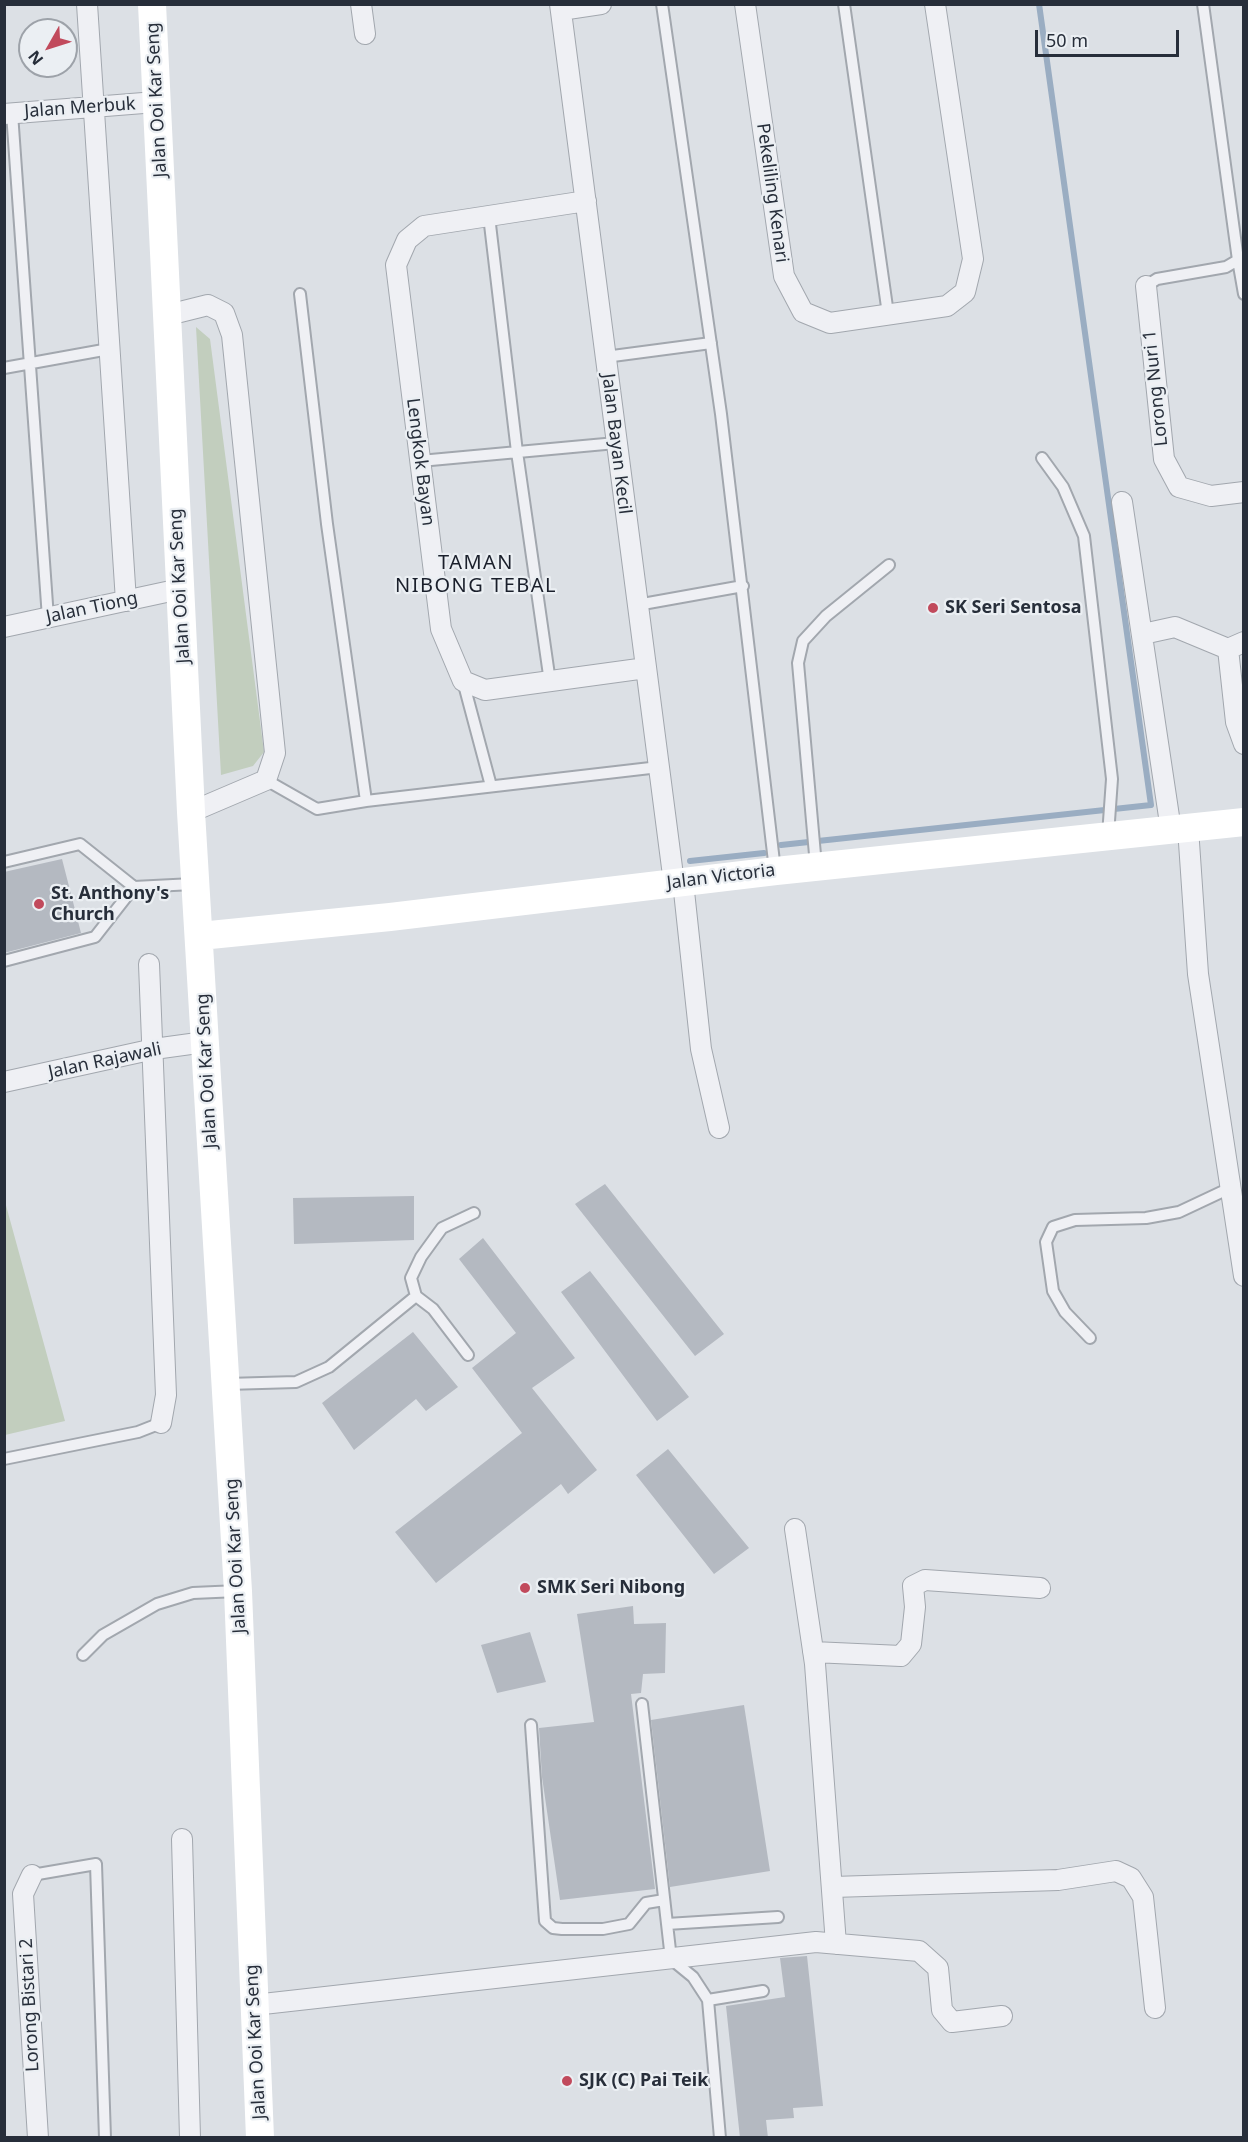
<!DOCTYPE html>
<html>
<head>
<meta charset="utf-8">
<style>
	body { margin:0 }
	#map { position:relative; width:1248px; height:2142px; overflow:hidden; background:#dce0e5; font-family:"Noto Sans",sans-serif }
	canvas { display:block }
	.frame { position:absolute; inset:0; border:6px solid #272e3a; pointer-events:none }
	.north { position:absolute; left:18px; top:18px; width:60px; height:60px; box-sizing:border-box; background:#ebeff3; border:2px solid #9da2a9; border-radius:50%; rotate:231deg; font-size:16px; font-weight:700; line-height:24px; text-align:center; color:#272e3a }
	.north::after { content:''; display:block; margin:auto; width:21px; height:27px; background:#c14a5c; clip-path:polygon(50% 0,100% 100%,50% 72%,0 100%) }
	.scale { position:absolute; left:1035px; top:30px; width:144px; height:27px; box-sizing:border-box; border:3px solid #272e3a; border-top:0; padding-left:8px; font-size:18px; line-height:21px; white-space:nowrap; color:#272e3a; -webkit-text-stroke:4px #ebeff3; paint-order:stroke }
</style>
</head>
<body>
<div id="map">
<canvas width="1248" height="2142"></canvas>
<div class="frame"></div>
<div class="north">N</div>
<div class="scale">50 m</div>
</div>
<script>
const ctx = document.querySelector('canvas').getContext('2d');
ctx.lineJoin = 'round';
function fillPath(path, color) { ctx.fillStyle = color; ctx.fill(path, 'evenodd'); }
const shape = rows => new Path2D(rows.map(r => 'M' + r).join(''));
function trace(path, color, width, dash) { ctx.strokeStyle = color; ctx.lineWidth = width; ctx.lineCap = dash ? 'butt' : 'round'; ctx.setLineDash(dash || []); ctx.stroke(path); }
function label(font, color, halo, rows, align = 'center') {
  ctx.font = font + ' "Noto Sans",sans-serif'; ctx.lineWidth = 4.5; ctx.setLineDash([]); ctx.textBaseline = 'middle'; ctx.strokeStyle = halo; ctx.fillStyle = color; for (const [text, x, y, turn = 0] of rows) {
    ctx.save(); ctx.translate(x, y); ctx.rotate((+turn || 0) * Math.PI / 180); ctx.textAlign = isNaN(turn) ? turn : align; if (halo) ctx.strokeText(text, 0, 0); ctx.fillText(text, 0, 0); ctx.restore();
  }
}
fillPath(shape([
	[196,327,210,339,264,752,253,766,221,775],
	[4,1198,65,1421,5,1435,4,1435]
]), '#c2cebe');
trace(shape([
	[781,845,1151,805,1039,4],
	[690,861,764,853]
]), '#9aadc2', 6);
fillPath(shape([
	[62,859,81,933,4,953,4,872],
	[605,1184,724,1334,695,1356,575,1204],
	[414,1196,414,1240,294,1244,293,1198],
	[483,1238,575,1358,532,1388,597,1470,568,1494,561,1484,436,1583,395,1532,522,1433,472,1368,516,1333,459,1259],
	[590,1271,689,1397,657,1421,561,1292],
	[413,1332,458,1387,426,1411,416,1399,354,1450,322,1403],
	[668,1449,749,1548,714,1574,636,1475],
	[633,1606,634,1624,666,1623,665,1673,643,1674,641,1693,631,1694,655,1889,560,1900,542,1777,539,1728,594,1722,577,1614],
	[530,1632,546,1682,497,1693,481,1645],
	[744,1705,770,1871,670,1887,651,1720],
	[807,1956,823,2106,793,2108,794,2118,766,2120,768,2138,740,2138,726,2006,785,1997,780,1958]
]), '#b4b9c1');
const lane = shape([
	[662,4,721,414,775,870],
	[844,4,888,314],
	[12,113,48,618],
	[489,216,517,452,550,682],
	[1243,259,1238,260,1244,294],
	[1146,286,1157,279,1226,267,1238,260,1203,4],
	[300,294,327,524,366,801],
	[605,357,711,343],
	[4,368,109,349],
	[1042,458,1063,487,1084,536,1112,779,1108,835],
	[420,461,616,443],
	[637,605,743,586],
	[463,681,491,786],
	[266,780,317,809,366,801,659,767],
	[4,862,80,844,134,887],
	[816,866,798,663,803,641,826,616,889,565],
	[4,961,95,937,134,887,193,884],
	[416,1296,411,1278,421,1257,442,1228,474,1213],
	[1090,1338,1065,1312,1053,1291,1046,1242,1053,1227,1075,1220,1146,1218,1179,1212,1230,1188],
	[227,1384,296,1382,329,1367,416,1296,433,1309,468,1355],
	[4,1459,138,1432,161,1423],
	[83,1655,103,1635,157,1604,193,1593,238,1591],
	[642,1704,671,1959,693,1977,708,2000,720,2138],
	[531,1725,545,1921,553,1928,562,1929,603,1929,629,1924,646,1903,664,1900],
	[32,1875,96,1864,105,2138],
	[667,1924,778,1917],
	[708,2000,763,1991]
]);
const street = shape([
	[87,4,126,601],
	[361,4,365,34],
	[560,4,674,883],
	[745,4,784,276,803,312,830,323,947,306,965,292,973,259,935,4],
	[561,10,601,4],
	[4,114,156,102],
	[586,201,424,226,407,240,396,265,441,629,463,681,485,690,646,668],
	[1146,286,1164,459,1179,487,1211,496,1244,492],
	[168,315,208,305,224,313,232,335,275,753,266,780,191,812],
	[1122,502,1171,830],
	[4,627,180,589],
	[1143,634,1175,627,1228,649,1244,642],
	[1228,649,1236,722,1244,744],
	[1188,828,1198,974,1244,1276],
	[683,882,701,1049,719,1128],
	[149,964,166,1395,161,1423],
	[4,1082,154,1049,205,1042],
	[795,1529,815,1664,836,1944],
	[813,1652,901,1656,911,1644,915,1607,913,1586,925,1580,1040,1588],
	[182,1839,190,2138],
	[32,1875,23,1894,38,2138],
	[833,1887,1058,1880,1116,1871,1131,1878,1143,1897,1155,2008],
	[254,2005,816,1942,919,1951,938,1968,942,2010,952,2022,1002,2016]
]);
trace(lane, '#a2a7ae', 14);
trace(street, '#a2a7ae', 22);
trace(lane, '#eff0f4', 10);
trace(street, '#eff0f4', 20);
trace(shape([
	[152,4,191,812,238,1591,260,2138],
	[200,936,390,917,776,871,1244,822]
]), '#fff', 28);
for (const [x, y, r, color] of [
	[933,608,6,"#c14a5c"],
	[39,904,6,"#c14a5c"],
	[525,1588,6,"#c14a5c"],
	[567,2081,6,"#c14a5c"]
]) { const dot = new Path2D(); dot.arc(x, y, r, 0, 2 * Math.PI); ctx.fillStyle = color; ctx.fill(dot); trace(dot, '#ebeff3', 2); }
label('18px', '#272e3a', '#ebeff3', [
	["Jalan Ooi Kar Seng",157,100,-93],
	["Jalan Merbuk",80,108,-4],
	["Pekeliling Kenari",772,193,82],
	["Lorong Nuri 1",1156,388,-96],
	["Jalan Bayan Kecil",616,444,83],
	["Lengkok Bayan",420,462,83],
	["Jalan Ooi Kar Seng",180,586,-93],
	["Jalan Tiong",92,608,-12],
	["Jalan Victoria",721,877,-7],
	["Jalan Rajawali",105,1061,-12],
	["Jalan Ooi Kar Seng",207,1071,-93],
	["Jalan Ooi Kar Seng",236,1556,-93],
	["Lorong Bistari 2",30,2005,-93],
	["Jalan Ooi Kar Seng",256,2042,-93]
]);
label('bold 18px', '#272e3a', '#ebeff3', [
	["SK Seri Sentosa",945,608],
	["St. Anthony's",51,894],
	["Church",51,915],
	["SMK Seri Nibong",537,1588],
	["SJK (C) Pai Teik",579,2081]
], 'left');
ctx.letterSpacing = '1.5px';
label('20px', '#1a1f2b', '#ebeff3', [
	["TAMAN",476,563],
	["NIBONG TEBAL",476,586]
]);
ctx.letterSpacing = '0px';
</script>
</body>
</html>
